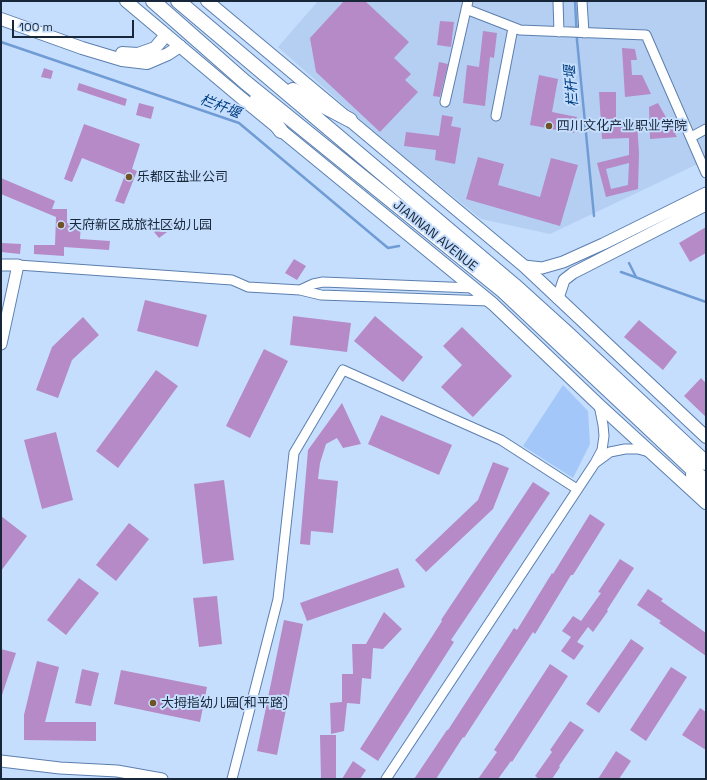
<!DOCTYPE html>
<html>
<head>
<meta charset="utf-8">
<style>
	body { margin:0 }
	#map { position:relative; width:707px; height:780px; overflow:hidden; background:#c6defd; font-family:"Space Grotesk",sans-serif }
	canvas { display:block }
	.frame { position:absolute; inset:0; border:2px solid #172639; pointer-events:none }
	.scale { position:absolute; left:12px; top:20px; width:122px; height:18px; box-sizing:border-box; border:2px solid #172639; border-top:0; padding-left:5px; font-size:12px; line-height:14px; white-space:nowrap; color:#172639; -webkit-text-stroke:3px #c6defd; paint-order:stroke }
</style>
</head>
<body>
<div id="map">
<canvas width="707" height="780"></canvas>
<div class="frame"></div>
<div class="scale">100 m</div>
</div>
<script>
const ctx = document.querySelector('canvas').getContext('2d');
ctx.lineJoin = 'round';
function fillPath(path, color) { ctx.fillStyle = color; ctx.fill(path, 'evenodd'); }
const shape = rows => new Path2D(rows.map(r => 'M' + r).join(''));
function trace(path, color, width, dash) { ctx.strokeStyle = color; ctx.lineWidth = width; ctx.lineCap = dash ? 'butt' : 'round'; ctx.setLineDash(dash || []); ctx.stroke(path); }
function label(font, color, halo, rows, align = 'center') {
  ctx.font = font + ' "Space Grotesk","Noto Sans SC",sans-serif'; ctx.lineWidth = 4; ctx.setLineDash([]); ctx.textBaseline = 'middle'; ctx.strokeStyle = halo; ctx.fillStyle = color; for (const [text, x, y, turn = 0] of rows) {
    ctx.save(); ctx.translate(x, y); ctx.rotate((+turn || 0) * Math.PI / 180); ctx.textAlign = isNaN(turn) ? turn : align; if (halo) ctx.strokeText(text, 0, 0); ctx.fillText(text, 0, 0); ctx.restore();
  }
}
fillPath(shape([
	[318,1,706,1,706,160,550,234,481,219,382,139,278,47]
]), '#b4cff1');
fillPath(shape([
	[563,385,588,411,590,444,573,478,523,446]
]), '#a2c7f8');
trace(shape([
	[575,1,577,40,594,216],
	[1,42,239,123,388,248,399,246],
	[629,263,636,277],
	[621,272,706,302]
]), '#709cd5', 2.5);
fillPath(shape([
	[344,1,365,1,409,42,394,58,411,74,405,80,418,92,380,132,316,72,310,38],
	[440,21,454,22,451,47,437,45],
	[483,31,497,33,494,58,490,57,485,106,463,103,467,65,479,67],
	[622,48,635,49,637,60,631,60,632,75,642,75,651,94,625,97],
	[439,62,448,64,440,97,433,96],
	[44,68,53,71,51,79,41,77],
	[539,75,558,79,552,112,577,117,574,133,530,125],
	[79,83,127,99,125,106,77,90],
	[599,92,616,92,616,121,637,121,639,154,638,189,606,197,597,163,629,155,629,138,602,139],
	[629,163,628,185,611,189,606,169],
	[139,103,154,107,151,119,136,115],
	[658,103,677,137,650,139,649,107],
	[442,115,453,117,451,126,461,128,455,164,435,160,436,150,404,146,406,132,439,136],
	[84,124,140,144,132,169,137,171,124,204,115,201,125,175,82,158,72,182,64,179],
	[478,157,504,164,498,185,540,197,551,158,578,165,560,226,466,199],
	[1,178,55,201,52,209,67,209,67,223,81,223,80,239,110,241,109,250,64,247,64,256,34,254,34,245,55,245,56,217,1,194],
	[171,219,178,224,159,238,154,232],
	[706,227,706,253,690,262,679,243],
	[1,243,21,244,20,254,1,252],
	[294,259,306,266,297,280,285,273],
	[145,300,207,315,198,347,137,331],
	[293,316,351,323,347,352,290,345],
	[375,316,423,357,403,382,354,341],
	[83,317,99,335,72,360,58,398,36,390,52,347],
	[639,320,677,352,663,370,624,337],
	[462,327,512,376,473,417,441,387,462,365,443,346],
	[264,349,288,361,250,438,226,426],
	[156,370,178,386,118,468,96,451],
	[701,378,706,383,706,417,684,396],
	[342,403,361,444,343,448,337,438,326,444,320,463,318,479,338,481,333,533,311,531,310,545,300,544,308,450],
	[381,415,452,445,439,475,368,444],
	[56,432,73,500,42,509,24,440],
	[493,462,509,468,493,509,426,572,415,560,478,500],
	[224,480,234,560,203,564,194,484],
	[533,482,550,493,451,640,454,642,378,761,360,749,442,621,441,620],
	[590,514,605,524,573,575,571,575,535,634,533,632,464,738,463,737,436,779,414,779,447,730,448,730,514,628,517,630,552,573,553,574],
	[1,516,27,536,1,571],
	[129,523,149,539,116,581,96,565],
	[620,559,634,568,607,610,608,611,593,632,588,627,577,642,584,646,574,660,561,651,571,637,562,631,573,616,581,621,601,593,598,592],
	[398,568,405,587,307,621,300,603],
	[79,578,99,593,66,635,47,620],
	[648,589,663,599,661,601,706,633,706,656,659,623,661,621,637,605],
	[217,596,222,644,199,647,193,598],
	[384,612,402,629,383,649,373,648,371,679,362,678,360,704,347,703,344,731,331,734,330,703,342,702,342,674,353,674,352,644,366,644],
	[284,620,303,624,277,755,257,751],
	[631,639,644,648,599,713,586,704],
	[1,649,16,653,2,695,1,695],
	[37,661,59,667,45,722,96,722,96,741,24,740,24,715],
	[550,664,568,676,512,762,511,761,498,779,478,779,497,752,494,750],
	[671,667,687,677,646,741,630,730],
	[82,669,99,673,91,706,75,703],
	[121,670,207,687,200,722,114,704],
	[700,708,706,712,706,750,682,735],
	[570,721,584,730,559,766,560,767,552,779,539,779,535,776,552,752,550,750],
	[320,735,336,735,336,779,321,779],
	[616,751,631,761,619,779,598,779],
	[353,761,366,770,360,779,342,779]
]), '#b58ac7');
const minor = shape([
	[558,1,559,32],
	[582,1,584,33],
	[466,9,520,30,646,35,706,173],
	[445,102,468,1],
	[496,116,513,28],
	[691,137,706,129],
	[18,265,232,280,248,287,300,290],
	[473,288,323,282,313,284,300,290,321,295,489,301],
	[599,405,603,425,604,436,602,450,595,463,610,452,625,449,638,449,649,452],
	[232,779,278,599,294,453,343,370,501,440,577,489],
	[386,779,595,463]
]);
const tertiary = shape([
	[1,265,18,265,1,344],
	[524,266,542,268,563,262,603,244,706,193],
	[558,298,564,280,573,273,706,205],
	[1,761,60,768,117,771,162,779]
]);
const secondary = shape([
	[126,1,239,96,493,304,599,405,706,503],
	[207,1,524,266,706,437],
	[1,19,82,48,122,60,147,63,168,54,180,46],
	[122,53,138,54,155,48,166,35]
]);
const trunk = shape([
	[153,1,245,82,502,290,706,482],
	[178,1,514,285,567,333,706,463],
	[293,90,350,120],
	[257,99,281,131],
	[693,475,706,499]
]);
trace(minor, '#5b7faf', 11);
trace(tertiary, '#5b7faf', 13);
trace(secondary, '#5b7faf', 14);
trace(trunk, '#5b7faf', 16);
trace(minor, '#fff', 9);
trace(tertiary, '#fff', 11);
trace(secondary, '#fff', 12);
trace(trunk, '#fff', 14);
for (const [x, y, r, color] of [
	[549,126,4,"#6f5226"],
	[129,177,4,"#6f5226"],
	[61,225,4,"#6f5226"],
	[153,703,4,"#6f5226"]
]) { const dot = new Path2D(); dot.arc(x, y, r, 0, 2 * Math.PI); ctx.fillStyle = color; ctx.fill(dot); trace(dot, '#c6defd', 1.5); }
label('13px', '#172639', '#c6defd', [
	["四川文化产业职业学院",557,126],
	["乐都区盐业公司",137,177],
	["天府新区成旅社区幼儿园",69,225],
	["大拇指幼儿园(和平路)",161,703]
], 'left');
label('13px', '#172639', '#c6defd', [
	["JIANNAN AVENUE",435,236,39]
]);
label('italic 14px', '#003e82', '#c6defd', [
	["栏杆堰",572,86,-95],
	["栏杆堰",220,107,21]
]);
</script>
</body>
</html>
